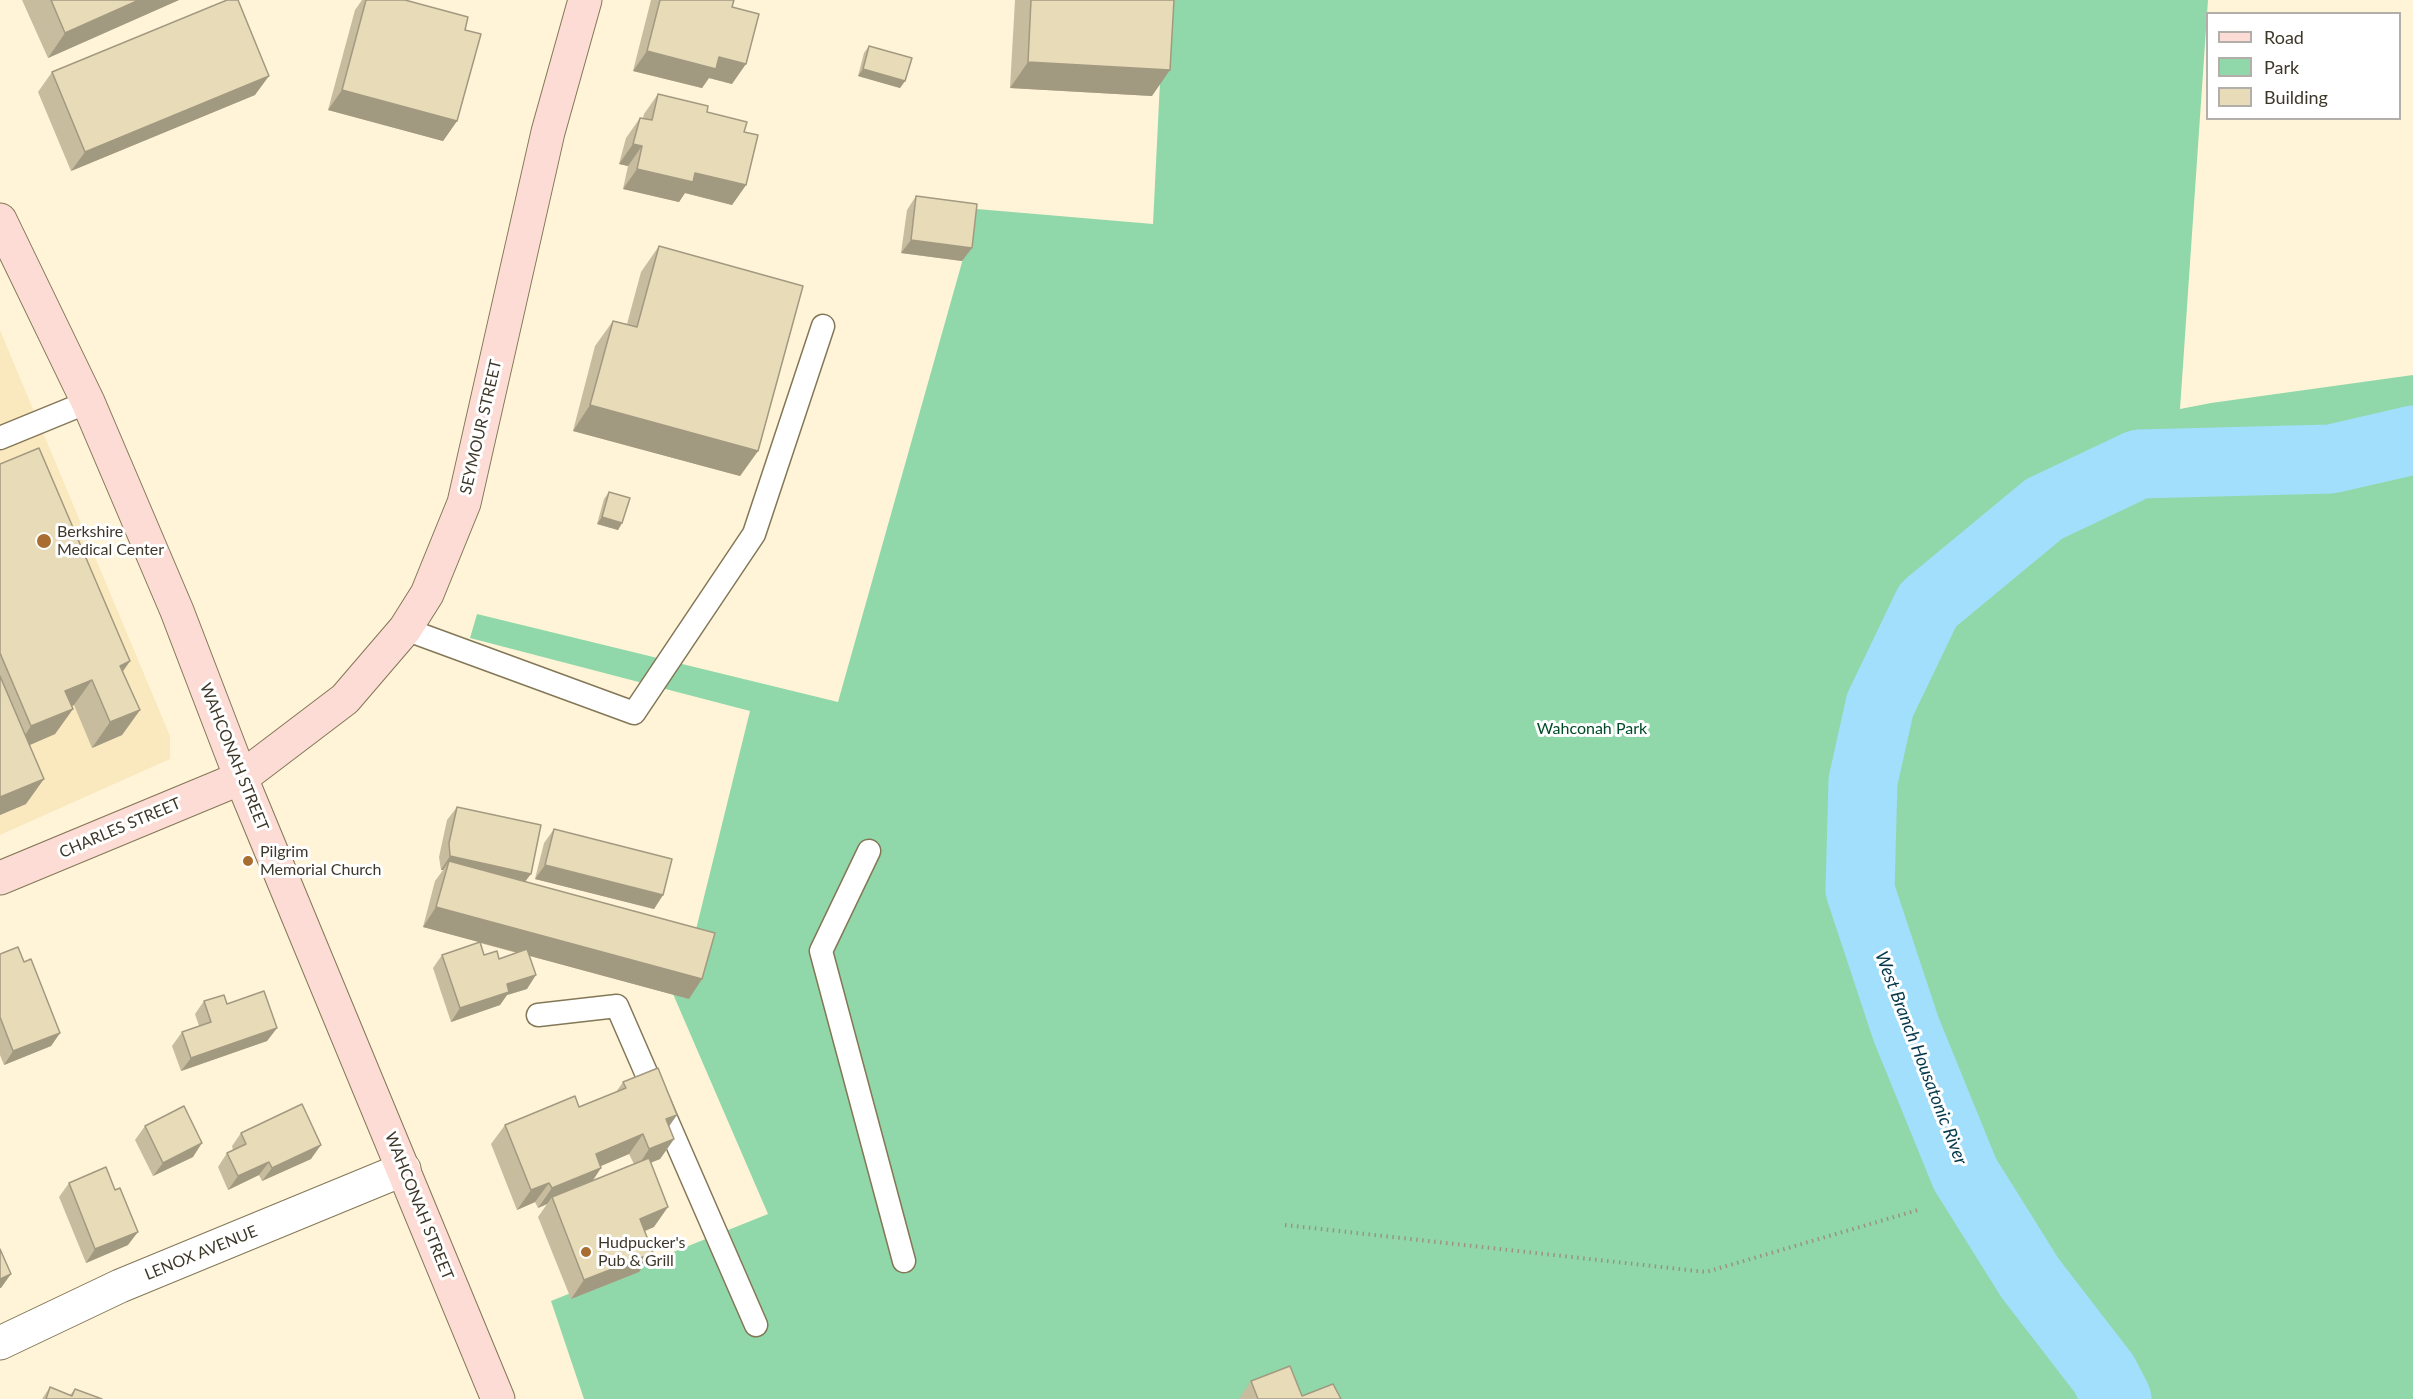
<!DOCTYPE html>
<html>
<head>
<meta charset="utf-8">
<style>
	body { margin:0 }
	#map { position:relative; width:2413px; height:1399px; overflow:hidden; background:#fff4d8; font-family:Lato,sans-serif }
	canvas { display:block }
	.legend { position:absolute; left:2206px; top:12px; width:195px; height:108px; box-sizing:border-box; background:#fff; border:2px solid #b2afaa; margin:0; padding:8px 10px; list-style:none; font-size:18px; color:#3e382a }
	.legend li { display:flex; align-items:center; gap:12px; height:30px }
	.legend b { width:30px; border:2px solid #b2afaa }
</style>
</head>
<body>
<div id="map">
<canvas width="2413" height="1399"></canvas>
<ul class="legend">
<li><b style="height:8px;background:#fcdcd5"></b>Road</li>
<li><b style="height:16px;background:#90d8a9"></b>Park</li>
<li><b style="height:16px;background:#e8dbb8"></b>Building</li>
</ul>
</div>
<script>
const ctx = document.querySelector('canvas').getContext('2d');
ctx.lineJoin = 'round';
function fillPath(path, color) { ctx.fillStyle = color; ctx.fill(path, 'evenodd'); }
const shape = rows => new Path2D(rows.map(r => 'M' + r).join(''));
function trace(path, color, width, dash) { ctx.strokeStyle = color; ctx.lineWidth = width; ctx.lineCap = dash ? 'butt' : 'round'; ctx.setLineDash(dash || []); ctx.stroke(path); }
function label(font, color, halo, rows, align = 'center') {
  ctx.font = font + ' Lato,sans-serif'; ctx.lineWidth = 6; ctx.setLineDash([]); ctx.textBaseline = 'middle'; ctx.strokeStyle = halo; ctx.fillStyle = color; for (const [text, x, y, turn = 0] of rows) {
    ctx.save(); ctx.translate(x, y); ctx.rotate((+turn || 0) * Math.PI / 180); ctx.textAlign = isNaN(turn) ? turn : align; if (halo) ctx.strokeText(text, 0, 0); ctx.fillText(text, 0, 0); ctx.restore();
  }
}
fillPath(shape([
	[0,330,170,736,170,759,0,835]
]), '#fae9bf');
fillPath(shape([
	[1164,0,2208,0,2180,409,2211,403,2413,375,2413,1399,584,1399,551,1301,768,1214,670,987,681,990,750,711,470,638,477,614,838,702,977,209,1153,224]
]), '#90d8a9');
trace(shape([
	[2117,1399,2104,1374,2030,1278,1965,1174,1906,1029,1860,890,1863,781,1880,705,1928,605,2044,509,2139,464,2331,459,2413,440]
]), '#a2dffc', 69);
const lane = shape([
	[0,438,88,402],
	[405,629,634,713,754,534,823,326],
	[869,851,821,951,904,1261],
	[538,1015,617,1006,756,1325]
]);
const street = shape([
	[0,1343,120,1286,404,1169]
]);
const secondary = shape([
	[0,220,88,402,177,611,241,778,498,1399],
	[0,878,241,778,345,699,405,629,427,594,464,503,548,132,585,0]
]);
trace(lane, '#837757', 25);
trace(street, '#837757', 35);
trace(secondary, '#837757', 35);
trace(shape([
	[1285,1225,1706,1272,1918,1210]
]), '#9b937e', 4, [1.5, 4.5]);
trace(lane, '#fff', 22);
trace(street, '#fff', 33);
trace(secondary, '#fcdcd5', 33);
fillPath(shape([
	[22,0,179,0,48,58],
	[362,0,405,0,465,30,457,121,443,141,328,110,355,10],
	[651,0,734,0,732,7,732,84,709,78,702,88,633,71],
	[1015,0,1174,0,1152,96,1010,88],
	[869,46,905,81,900,88,858,76,864,53],
	[52,72,255,95,71,171,38,92],
	[658,94,707,112,744,132,746,185,732,205,685,193,679,202,623,189,628,166,619,164,626,138,640,118,643,118,644,114],
	[916,196,972,248,962,261,901,253,907,210],
	[659,246,758,451,740,476,573,431,595,346,613,321,627,324,641,272],
	[0,464,130,661,123,671,140,710,122,735,92,748,74,705,72,706,73,709,55,734,29,745,26,804,0,815],
	[609,492,622,523,618,530,597,524,604,499],
	[457,807,525,882,689,999,530,956,527,989,507,995,500,1005,451,1022,433,968,442,955,480,942,423,927,435,881,443,870,441,870,439,857,447,820],
	[480,943,517,953,499,959,484,955],
	[554,829,663,895,654,909,535,879,544,843],
	[0,954,24,962,60,1033,51,1046,4,1065,0,1055],
	[204,1001,227,1004,277,1028,267,1041,181,1071,172,1046,182,1032,199,1026,195,1014],
	[623,1082,669,1127,674,1139,660,1159,651,1162,654,1227,645,1231,639,1272,571,1299,538,1217,547,1204,538,1208,535,1202,517,1210,491,1144,505,1125,579,1107,616,1092],
	[629,1154,634,1164,592,1181,601,1166],
	[145,1126,193,1157,153,1176,135,1140],
	[241,1133,311,1159,262,1181,259,1175,228,1190,218,1167,227,1153,233,1150,232,1146],
	[69,1183,128,1245,86,1263,59,1197],
	[1251,1381,1302,1396,1341,1399,1239,1399],
	[50,1387,70,1395,75,1389,102,1399,42,1399]
]), '#c8bc9e');
fillPath(shape([
	[139,0,179,0,48,58,65,33],
	[647,51,719,57,746,64,732,84,709,78,702,88,633,71],
	[1028,62,1170,70,1152,96,1010,88],
	[863,69,905,81,900,88,858,76],
	[269,76,255,95,71,171,85,152],
	[342,90,457,121,443,141,328,110],
	[633,144,642,146,628,166,619,164],
	[637,169,695,173,746,185,732,205,685,193,679,202,623,189],
	[911,240,972,248,962,261,901,253],
	[590,405,758,451,740,476,573,431],
	[602,517,622,523,618,530,597,524],
	[130,661,112,687,120,666],
	[92,680,74,705,47,717,65,691],
	[73,709,55,734,14,752,31,726],
	[140,710,122,735,92,748,110,722],
	[44,779,26,804,0,815,0,797],
	[450,856,531,874,521,887,449,861,443,870,441,870],
	[545,865,663,895,654,909,535,879],
	[436,907,702,979,689,999,423,927],
	[536,975,527,989,507,995,500,1005,451,1022,460,1008,507,984],
	[277,1028,267,1041,181,1071,191,1058],
	[60,1033,51,1046,4,1065,13,1051],
	[677,1115,663,1135,666,1119],
	[643,1134,629,1154,582,1174,596,1154],
	[674,1139,660,1159,636,1169,649,1149],
	[202,1143,193,1157,153,1176,163,1163],
	[321,1145,311,1159,262,1181,272,1168],
	[269,1162,259,1175,228,1190,238,1176],
	[601,1168,588,1188,552,1197,547,1204,538,1208,552,1188],
	[549,1183,535,1202,517,1210,531,1190],
	[668,1207,654,1227,626,1239,640,1219],
	[138,1232,128,1245,86,1263,95,1249],
	[653,1253,639,1272,571,1299,584,1280],
	[11,1274,1,1288,0,1288,0,1279]
]), '#a29981');
const building = shape([
	[51,0,139,0,65,33,51,0],
	[227,0,238,0,269,76,85,152,52,72,227,0],
	[366,0,405,0,468,17,465,30,481,34,457,121,342,90,366,0],
	[660,0,734,0,732,7,759,14,746,64,719,57,716,69,647,51,660,0],
	[1031,0,1174,0,1170,70,1028,62,1031,0],
	[869,46,912,58,905,81,863,69,869,46],
	[658,94,708,106,707,112,747,122,744,132,758,135,746,185,695,173,693,182,637,169,642,146,633,144,640,118,652,120,658,94],
	[916,196,977,204,972,248,911,240,916,196],
	[659,246,803,286,758,451,590,405,613,321,637,327,659,246],
	[39,448,130,661,120,666,140,710,110,722,92,680,65,691,73,709,31,726,0,653,0,464,39,448],
	[609,492,630,498,622,523,602,517,609,492],
	[0,676,44,779,0,797,0,676],
	[457,807,541,825,531,874,450,856,449,843,457,807],
	[554,829,672,859,663,895,545,865,554,829],
	[449,861,715,933,702,979,436,907,449,861],
	[480,942,484,955,497,951,499,959,527,949,536,975,507,984,509,992,460,1008,442,955,480,942],
	[18,947,24,962,31,959,60,1033,13,1051,0,1017,0,954,18,947],
	[264,991,277,1028,191,1058,182,1032,211,1022,204,1001,224,995,227,1004,264,991],
	[658,1068,677,1115,666,1119,674,1139,649,1149,643,1134,596,1154,601,1168,552,1188,549,1183,531,1190,505,1125,575,1096,579,1107,626,1088,623,1082,658,1068],
	[302,1104,321,1145,272,1168,269,1162,238,1176,227,1153,246,1144,241,1133,302,1104],
	[184,1106,202,1143,163,1163,145,1126,184,1106],
	[649,1158,668,1207,640,1219,653,1253,584,1280,552,1197,649,1158],
	[106,1167,115,1190,120,1188,138,1232,95,1249,69,1183,106,1167],
	[0,1249,11,1274,0,1279,0,1249],
	[1290,1366,1302,1396,1333,1384,1341,1399,1258,1399,1251,1381,1290,1366],
	[50,1387,72,1396,75,1389,102,1399,46,1399,50,1387]
]);
fillPath(building, '#e8dbb8');
trace(building, '#a29981', 1.5);
for (const [x, y, r, color] of [
	[44,541,8,"#a96d2f"],
	[248,861,6,"#a96d2f"],
	[586,1252,6,"#a96d2f"]
]) { const dot = new Path2D(); dot.arc(x, y, r, 0, 2 * Math.PI); ctx.fillStyle = color; ctx.fill(dot); trace(dot, '#fff', 2); }
label('16px', '#3e382a', '#fff', [
	["SEYMOUR STREET",481,427,-77],
	["WAHCONAH STREET",234,757,68],
	["CHARLES STREET",120,828,-23],
	["WAHCONAH STREET",419,1206,68],
	["LENOX AVENUE",201,1253,-22]
]);
label('16px', '#3e382a', '#fff', [
	["Berkshire",57,532],
	["Medical Center",57,550],
	["Pilgrim",260,852],
	["Memorial Church",260,870],
	["Hudpucker's",598,1243],
	["Pub & Grill",598,1261]
], 'left');
label('16px', '#004c28', '#fff', [
	["Wahconah Park",1592,729]
]);
label('italic 18px', '#04394c', '#fff', [
	["West Branch Housatonic River",1921,1058,69]
]);
</script>
</body>
</html>
